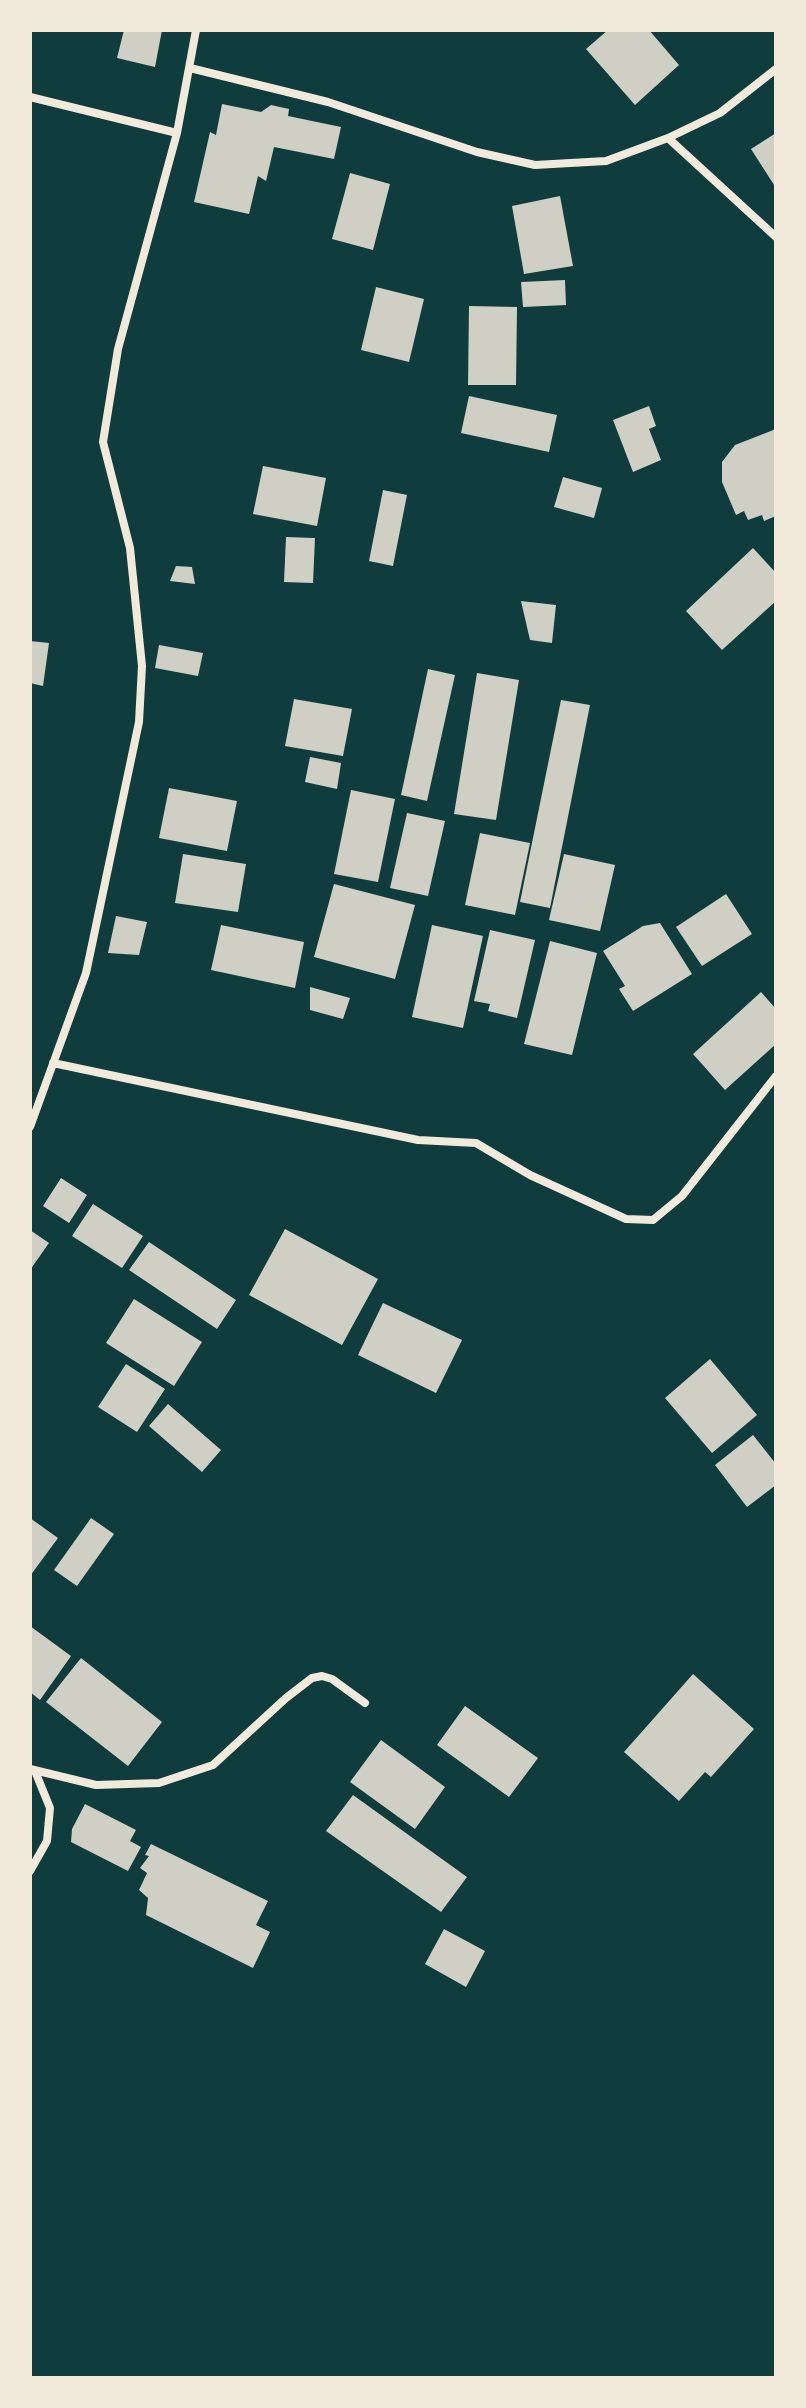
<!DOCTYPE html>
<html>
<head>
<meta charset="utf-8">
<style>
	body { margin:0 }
	#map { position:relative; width:806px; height:2408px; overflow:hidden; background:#0f3d3e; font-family:"Space Grotesk",sans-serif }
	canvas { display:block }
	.frame { position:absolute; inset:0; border:32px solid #f1e9da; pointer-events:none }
</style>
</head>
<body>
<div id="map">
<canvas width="806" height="2408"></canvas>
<div class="frame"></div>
</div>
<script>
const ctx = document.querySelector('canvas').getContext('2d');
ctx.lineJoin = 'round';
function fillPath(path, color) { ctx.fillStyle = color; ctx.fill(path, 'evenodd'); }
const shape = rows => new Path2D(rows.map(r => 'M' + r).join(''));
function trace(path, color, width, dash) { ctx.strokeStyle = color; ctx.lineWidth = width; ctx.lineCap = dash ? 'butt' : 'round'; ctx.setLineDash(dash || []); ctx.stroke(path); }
fillPath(shape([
	[124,30,162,30,155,67,117,58],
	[608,30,649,30,679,65,635,105,586,49],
	[222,104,261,112,271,105,289,109,288,116,341,127,334,159,274,147,266,181,258,176,249,214,194,202,210,132,216,135],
	[776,133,776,188,751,149],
	[350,173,390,184,373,250,332,239],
	[560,196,573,266,524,274,512,206],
	[565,280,566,305,523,307,521,282],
	[376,287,424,299,409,362,361,350],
	[469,306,517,307,516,385,468,385],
	[469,396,557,415,549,452,461,433],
	[649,406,656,426,649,429,661,460,633,472,613,420],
	[776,429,776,516,764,521,762,515,748,520,744,511,736,515,722,482,722,462,735,445],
	[263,466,326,478,317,526,253,514],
	[563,477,602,488,594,518,554,507],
	[383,490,407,495,393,566,369,561],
	[286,537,315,538,313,583,284,582],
	[753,548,776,573,776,601,722,650,686,611],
	[176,566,192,567,195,584,170,581],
	[521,601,556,605,552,643,530,640],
	[30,641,49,643,43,686,30,683],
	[159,645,203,653,198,676,155,668],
	[428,669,455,675,427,801,401,795],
	[477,673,519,680,496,820,454,814],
	[294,699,352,709,343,756,285,746],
	[561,700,590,705,550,908,520,902],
	[310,757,341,763,337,789,305,782],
	[169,788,237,801,227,851,159,838],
	[351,790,395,799,378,882,334,874],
	[407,813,445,821,428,896,390,888],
	[480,833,530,843,515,915,465,905],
	[183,854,246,864,238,912,175,903],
	[564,854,615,865,600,931,549,920],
	[334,884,415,905,395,979,314,957],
	[726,894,752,934,702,966,676,927],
	[116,916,147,922,139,955,108,953],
	[660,923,692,974,633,1011,619,989,625,986,603,951,643,926],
	[221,925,304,942,295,988,211,970],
	[432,925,483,936,463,1028,412,1017],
	[490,930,535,940,517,1018,488,1011,490,1004,474,1001],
	[550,941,597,953,572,1055,524,1044],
	[310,987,350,998,343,1019,310,1010],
	[761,992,776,1009,776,1044,725,1090,693,1054],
	[61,1178,87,1195,69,1223,43,1206],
	[93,1204,143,1236,122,1268,72,1236],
	[285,1229,378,1279,342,1345,249,1295],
	[30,1230,49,1243,30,1270],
	[149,1242,236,1300,217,1329,129,1270],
	[134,1299,202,1342,174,1386,106,1343],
	[383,1303,462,1340,436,1393,358,1355],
	[710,1359,757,1415,712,1453,665,1398],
	[126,1364,165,1389,137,1432,98,1407],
	[168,1404,221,1450,202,1472,149,1426],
	[753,1435,776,1464,776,1485,747,1507,715,1465],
	[30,1518,58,1538,30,1576],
	[91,1518,114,1534,77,1586,54,1570],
	[30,1626,71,1656,40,1700,30,1692],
	[81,1658,162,1722,128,1766,46,1702],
	[693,1674,754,1729,711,1777,705,1772,679,1801,624,1752],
	[465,1706,538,1758,509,1797,437,1745],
	[381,1740,445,1787,415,1829,350,1782],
	[353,1795,467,1877,441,1912,326,1831],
	[85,1804,136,1830,130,1841,141,1847,128,1871,71,1842,72,1829],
	[151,1844,268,1901,256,1925,270,1932,253,1968,146,1915,148,1898,139,1890,147,1873,140,1868,149,1856,145,1855],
	[444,1929,485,1951,466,1987,425,1964]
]), '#cfcfc3');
trace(shape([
	[190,68,328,102,477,152,535,165,606,161,668,138,720,113,776,69],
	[30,97,177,133],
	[668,138,776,237],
	[53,1063,418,1140,476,1143,530,1175,626,1219,653,1220,682,1196,776,1076],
	[30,1127,86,973,139,722,142,666,130,548,103,442,118,349,177,133,196,30],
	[30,1769,96,1785,159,1783,213,1765,286,1698,312,1678,322,1676,332,1679,365,1703],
	[30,1871,47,1841,50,1808,35,1771]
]), '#f1e9da', 8);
</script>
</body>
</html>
